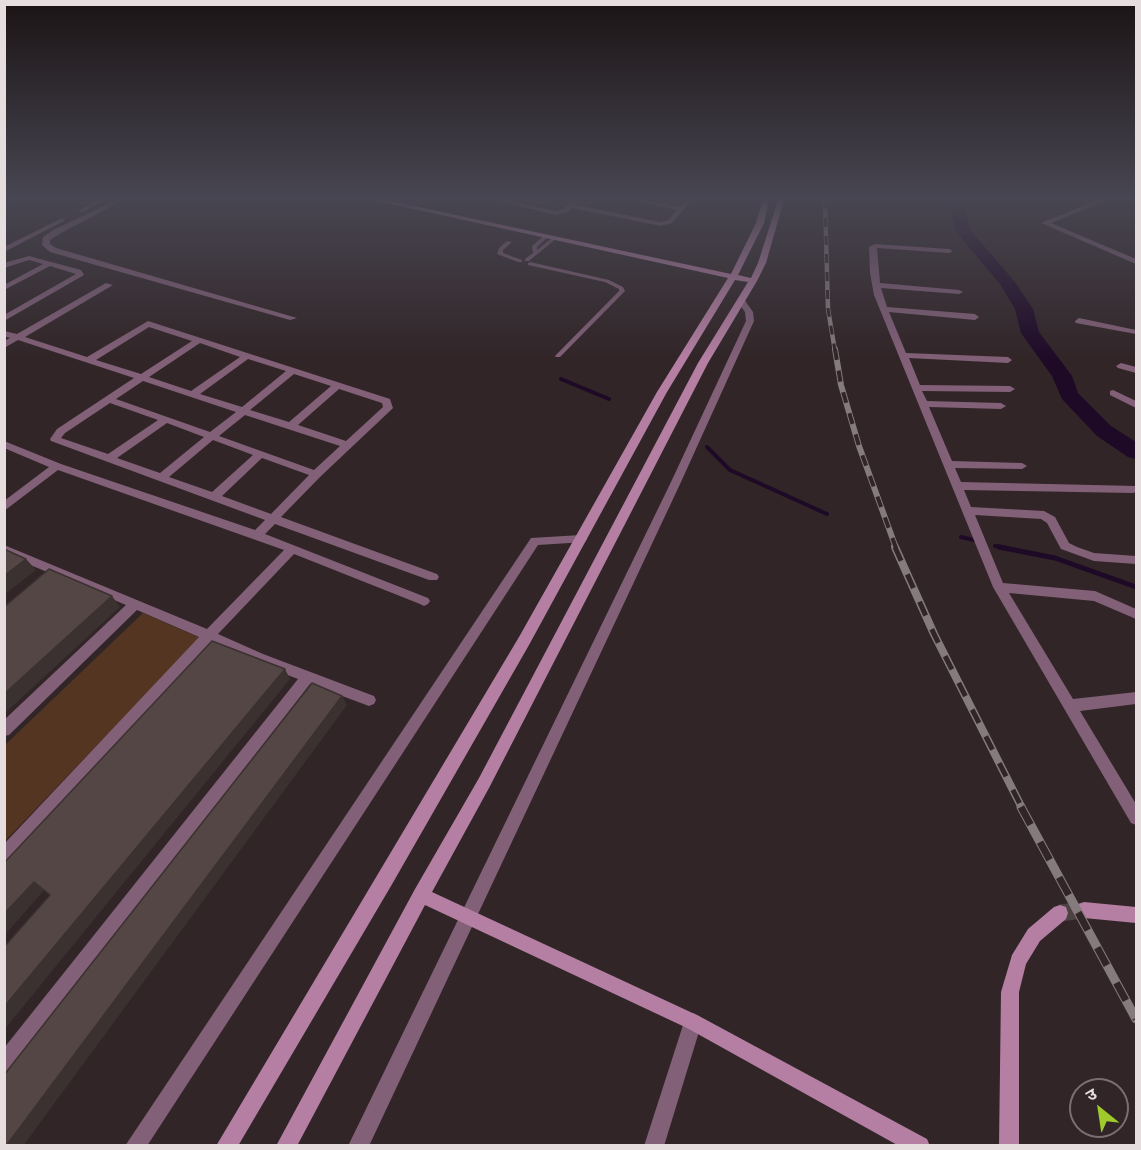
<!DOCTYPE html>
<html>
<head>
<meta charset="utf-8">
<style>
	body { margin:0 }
	#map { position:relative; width:1141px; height:1150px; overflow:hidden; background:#312527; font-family:"Open Sans","Noto Sans Devanagari",sans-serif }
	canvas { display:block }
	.frame { position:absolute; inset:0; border:6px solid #e6dddf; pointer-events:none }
	.north { position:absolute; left:1069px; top:1078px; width:60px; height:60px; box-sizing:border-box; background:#312527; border:2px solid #796f71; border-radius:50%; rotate:330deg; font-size:16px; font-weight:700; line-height:24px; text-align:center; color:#e6dddf }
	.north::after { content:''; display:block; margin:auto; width:21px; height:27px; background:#a0c92b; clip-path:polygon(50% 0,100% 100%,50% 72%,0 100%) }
</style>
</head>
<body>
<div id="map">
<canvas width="1141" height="1150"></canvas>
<div class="frame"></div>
<div class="north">उ</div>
</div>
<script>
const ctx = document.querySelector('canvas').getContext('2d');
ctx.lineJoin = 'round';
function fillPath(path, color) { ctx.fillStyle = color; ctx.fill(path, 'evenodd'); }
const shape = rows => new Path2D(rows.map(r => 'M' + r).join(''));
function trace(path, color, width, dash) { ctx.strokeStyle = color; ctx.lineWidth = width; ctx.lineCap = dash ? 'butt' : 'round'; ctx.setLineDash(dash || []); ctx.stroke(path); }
fillPath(shape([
	[143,613,200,638,5,841,5,745]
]), '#543522');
trace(shape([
	[561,379,609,399],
	[707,447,730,470,827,514],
	[961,537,974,540],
	[995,546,1007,548]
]), '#1e0926', 4);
trace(shape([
	[999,547,1055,558,1136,587]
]), '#1e0926', 5);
fillPath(shape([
	[947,200,961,200,972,232,1015,282,1033,309,1039,332,1072,376,1078,393,1111,426,1136,442,1136,459,1128,457,1097,436,1062,399,1052,376,1021,333,1015,309,1000,284,957,233,947,200]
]), '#1e0926');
trace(shape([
	[1060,913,1084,910]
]), '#4c4143', 17, [17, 9]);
fillPath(shape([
	[545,235,549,236,537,247,537,250,553,237,557,238,529,261,525,261,525,259,533,253,532,246,545,235],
	[507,241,512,242,503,250,503,253,522,260,522,262,518,262,497,254,499,248,507,241],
	[530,262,609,280,623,287,625,291,560,357,556,357,555,356,619,291,619,289,605,282,528,265,528,263,530,262]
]), '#826077');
fillPath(shape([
	[96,200,104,200,83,212,78,211,96,200],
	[116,200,124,200,61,233,50,240,50,244,56,248,297,318,290,320,50,252,42,245,43,237,55,229,116,200],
	[494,200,507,200,556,211,563,209,574,200,577,202,575,205,661,222,668,220,677,210,633,200,647,200,680,207,685,200,692,200,672,223,661,226,572,208,567,212,556,215,494,200],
	[1098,200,1107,200,1051,223,1136,259,1136,264,1041,223,1098,200],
	[62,218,65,220,64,221,4,252,4,247,62,218],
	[875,244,949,249,953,251,949,253,877,248,880,283,959,290,963,292,959,294,881,288,887,307,975,314,979,317,975,320,889,312,906,353,1008,357,1012,360,1008,363,909,358,920,385,1010,386,1015,389,1010,392,922,391,927,401,1001,403,1006,406,1001,409,929,407,952,461,1022,463,1027,466,1022,469,955,468,961,482,1136,486,1136,492,1133,493,964,490,971,507,1044,511,1055,517,1069,543,1077,547,1094,553,1136,556,1136,564,1094,561,1061,549,1047,523,1041,519,975,515,1003,583,1095,591,1136,609,1136,619,1094,601,1009,593,1073,699,1136,692,1136,704,1080,711,1136,804,1136,825,1131,823,993,587,874,295,870,273,869,247,875,244],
	[29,256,81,270,84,275,4,321,4,315,76,274,50,266,4,290,4,285,43,264,29,260,4,268,4,263,29,256],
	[106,283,113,285,25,337,87,357,148,321,390,399,393,408,391,410,320,477,281,517,437,574,439,577,437,580,429,580,275,524,265,534,428,598,430,601,428,604,424,606,420,604,294,554,218,634,263,654,374,696,376,700,374,704,369,706,310,684,11,1071,4,1073,4,1048,298,679,253,662,211,642,10,862,4,864,4,844,199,637,137,610,9,735,4,736,4,720,126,605,4,554,4,545,207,629,284,550,58,470,4,511,4,501,49,467,4,448,4,441,61,464,255,530,265,520,51,441,50,439,57,429,134,378,18,340,4,348,4,341,10,338,4,336,4,331,17,334,106,283],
	[149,327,192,341,141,374,96,360,149,327],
	[200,343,240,357,191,391,149,377,200,343],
	[248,359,286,371,242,407,200,394,248,359],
	[294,374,331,386,289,422,250,410,294,374],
	[143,381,236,412,210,432,116,399,143,381],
	[339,389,382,403,383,407,346,441,298,425,339,389],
	[110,403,158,420,108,454,61,438,65,433,110,403],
	[245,415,340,446,314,470,219,436,245,415],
	[167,423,204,437,160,473,117,458,167,423],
	[213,440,253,455,212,492,169,477,213,440],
	[262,458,309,475,271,514,222,496,262,458],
	[738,299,744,299,753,312,754,321,681,482,369,1146,348,1146,671,482,746,321,745,312,737,301,738,299],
	[1079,318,1136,330,1136,334,1076,323,1075,321,1079,318],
	[1121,363,1136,367,1136,373,1118,368,1116,366,1121,363],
	[1113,390,1136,401,1136,408,1110,395,1110,391,1113,390],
	[581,535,585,536,587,539,585,542,538,545,147,1146,125,1146,531,538,581,535],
	[693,1013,699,1016,702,1022,664,1146,644,1146,684,1022,687,1016,693,1013]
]), '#826077');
fillPath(shape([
	[373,200,386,200,731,274,756,223,763,200,769,200,764,223,738,275,751,278,758,263,778,200,784,200,766,263,757,281,708,363,489,788,432,892,699,1016,927,1139,930,1146,899,1146,687,1028,425,905,297,1146,276,1146,415,889,479,778,698,363,748,282,735,280,667,392,529,645,391,886,238,1146,216,1146,519,637,657,392,728,278,373,200],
	[1084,902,1136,907,1136,923,1084,918,1078,916,1076,910,1078,904,1084,902],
	[1060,905,1066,907,1068,913,1066,919,1040,941,1026,964,1019,992,1019,1146,999,1146,1001,992,1012,955,1028,929,1054,907,1060,905]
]), '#b57fa3');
const railFar3 = shape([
	[825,200,828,309,835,351]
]);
const railFar2 = shape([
	[835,349,841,385,859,446,896,548]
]);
const railFar1 = shape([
	[895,547,934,634,1022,808]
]);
const rail = shape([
	[1021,807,1136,1019]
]);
trace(railFar3, '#857b7d', 4.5);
trace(railFar2, '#857b7d', 6);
trace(railFar1, '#857b7d', 8);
trace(rail, '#857b7d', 9);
trace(railFar3, '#312527', 3, [9]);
trace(railFar2, '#312527', 4, [11]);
trace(railFar1, '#312527', 5, [15]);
trace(rail, '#312527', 7, [20]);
fillPath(shape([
	[520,200,568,200,556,209],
	[655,200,682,200,680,203]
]), '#483c3a');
fillPath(shape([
	[561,200,568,200,556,209,556,204],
	[26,559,36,570,4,595,4,576],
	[112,596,120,607,4,714,4,694],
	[285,669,290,679,4,1030,4,1007],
	[342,696,347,705,23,1146,6,1146],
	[34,882,46,888,4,936,4,914]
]), '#3b3130');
const building = shape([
	[539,200,561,200,556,204,539,200],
	[4,549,26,559,4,576,4,549],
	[49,569,112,596,4,694,4,607,49,569],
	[212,641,285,669,4,1007,4,947,50,895,34,882,4,914,4,863,212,641],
	[312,683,342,696,6,1146,4,1146,4,1075,312,683]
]);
fillPath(building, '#544644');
trace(building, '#3b3130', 1.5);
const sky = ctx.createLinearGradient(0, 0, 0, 361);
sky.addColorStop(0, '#1b1415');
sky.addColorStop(0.55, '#484652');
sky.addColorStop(1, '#48465200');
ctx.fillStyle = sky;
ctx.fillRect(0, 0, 1141, 361);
</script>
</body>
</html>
